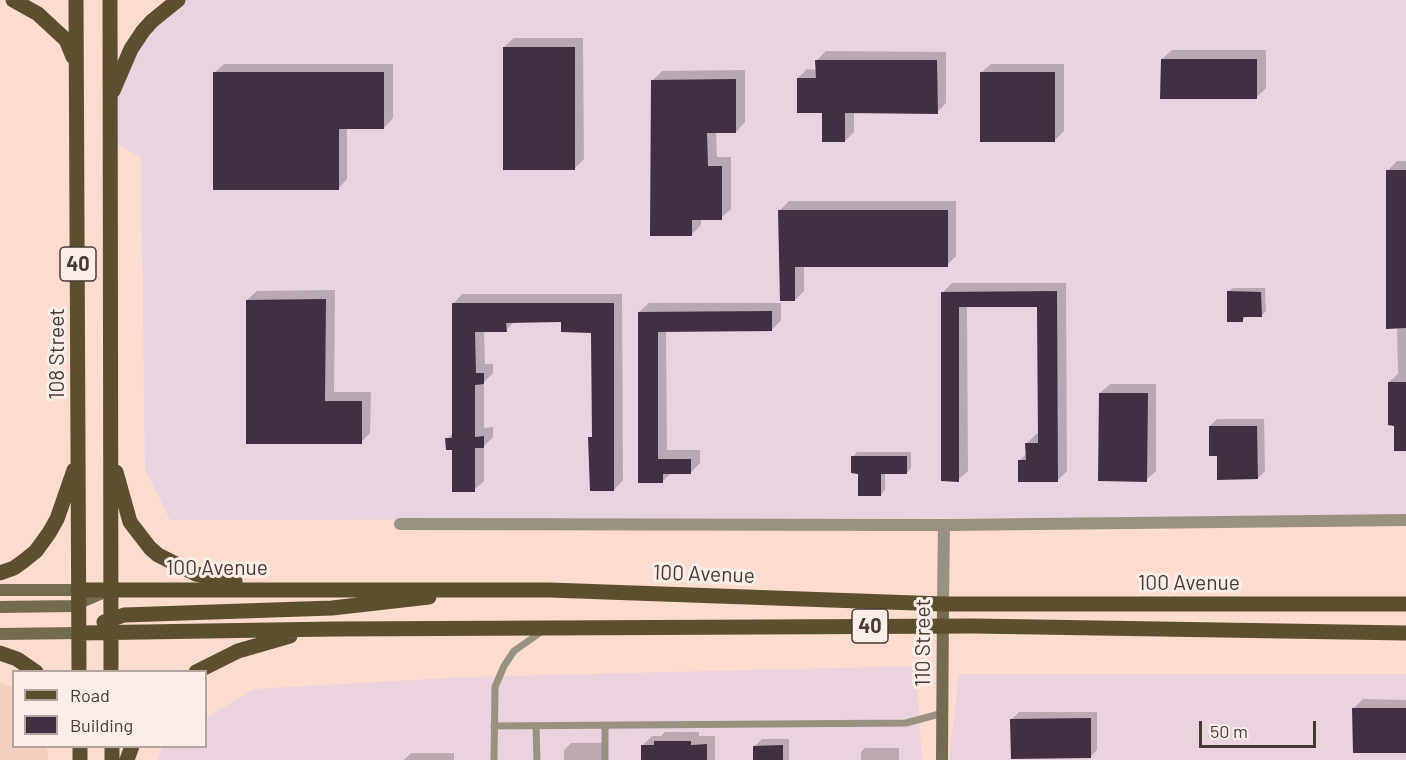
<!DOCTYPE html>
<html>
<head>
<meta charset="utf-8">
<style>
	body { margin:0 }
	#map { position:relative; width:1406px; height:760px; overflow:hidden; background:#fcdcce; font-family:Barlow,sans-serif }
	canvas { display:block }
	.legend { position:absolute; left:12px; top:670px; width:195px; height:78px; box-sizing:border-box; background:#fbeee8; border:2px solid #b3a6a0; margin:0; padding:8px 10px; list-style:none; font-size:18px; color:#463a34 }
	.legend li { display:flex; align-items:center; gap:12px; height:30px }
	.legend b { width:30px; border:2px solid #b3a6a0 }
	.scale { position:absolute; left:1199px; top:721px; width:117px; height:27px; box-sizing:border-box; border:3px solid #463a34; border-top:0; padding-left:8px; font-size:18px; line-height:21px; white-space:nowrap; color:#463a34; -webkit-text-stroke:4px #fbeee8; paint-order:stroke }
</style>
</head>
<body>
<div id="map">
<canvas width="1406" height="760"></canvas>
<ul class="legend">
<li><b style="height:8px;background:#5c4f30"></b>Road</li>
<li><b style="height:16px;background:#423042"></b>Building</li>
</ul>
<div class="scale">50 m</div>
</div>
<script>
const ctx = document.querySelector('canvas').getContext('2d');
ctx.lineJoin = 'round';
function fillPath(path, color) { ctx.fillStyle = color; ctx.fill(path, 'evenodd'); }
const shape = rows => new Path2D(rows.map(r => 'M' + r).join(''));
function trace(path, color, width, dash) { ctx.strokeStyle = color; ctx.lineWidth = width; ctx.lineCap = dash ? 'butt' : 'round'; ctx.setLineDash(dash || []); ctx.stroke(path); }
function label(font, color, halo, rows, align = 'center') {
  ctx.font = font + ' Barlow,sans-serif'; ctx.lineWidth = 6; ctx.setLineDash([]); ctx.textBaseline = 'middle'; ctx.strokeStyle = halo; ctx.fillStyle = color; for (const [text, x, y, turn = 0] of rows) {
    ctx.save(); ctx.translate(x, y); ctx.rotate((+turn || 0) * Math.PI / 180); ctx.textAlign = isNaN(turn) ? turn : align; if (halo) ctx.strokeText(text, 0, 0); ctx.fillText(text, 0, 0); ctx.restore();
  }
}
fillPath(shape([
	[916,666,922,760,158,760,162,747,206,746,206,718,254,689,466,677],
	[959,674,1406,674,1406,760,949,760]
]), '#ead3de');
fillPath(shape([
	[178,0,1406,0,1406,517,170,520,145,469,141,157,111,141,111,97,131,49]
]), '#e8d3e1');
fillPath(shape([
	[0,682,13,687,14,746,47,747,48,760,0,760]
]), '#f5cfbd');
fillPath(shape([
	[514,38,583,38,584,159,574,169,504,47],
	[1172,50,1266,50,1266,88,1257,97,1162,59],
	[826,51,946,52,946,103,937,112,854,112,854,132,845,141,798,78,807,69,817,70,817,60],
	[224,64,393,64,393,118,384,128,347,128,347,179,338,189,214,73],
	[991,64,1064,64,1064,131,1054,141,981,73],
	[745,70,745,122,736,132,716,131,717,157,731,157,731,209,721,218,701,219,701,225,692,234,652,81,662,71],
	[1397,161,1406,161,1406,450,1395,424,1389,382,1398,374,1397,327,1388,170],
	[789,201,956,201,956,256,947,265,804,265,804,291,795,300,780,210],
	[952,283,1066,283,1067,471,1057,481,1019,461,1027,453,1027,443,1036,434,1039,434,1039,306,967,306,968,471,958,480,942,293],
	[1233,288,1265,288,1266,311,1261,316,1247,316,1243,320,1228,292],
	[335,290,334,392,371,392,370,433,361,442,247,443,247,300,257,291],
	[462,294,622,294,623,480,614,490,590,438,594,434,592,332,563,321,515,321,506,330,484,330,485,364,493,364,493,373,484,382,484,428,493,427,493,437,484,446,484,481,474,490,454,448,447,439,454,432,453,304],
	[649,303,781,303,781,320,772,330,666,330,667,450,700,450,700,463,690,473,671,473,662,482,640,482,639,312],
	[1110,384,1156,384,1156,471,1146,480,1100,393],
	[1217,419,1264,419,1265,471,1258,478,1218,454,1210,426],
	[857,452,911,452,911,468,907,473,885,472,885,490,881,495,859,472,853,457],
	[1363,699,1406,700,1406,751,1353,709],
	[1019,712,1097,712,1097,750,1090,757,1012,719],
	[665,732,699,732,699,736,715,736,715,760,643,760,643,745,652,736,661,736],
	[762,739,789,739,789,760,755,760,755,746],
	[571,743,604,743,604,760,564,760,564,750],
	[865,748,899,748,899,760,861,760,861,752],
	[411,753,454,753,454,760,404,760]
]), '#0003');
fillPath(shape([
	[503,47,575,47,575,170,503,170],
	[1161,59,1257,59,1257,99,1160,99],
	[815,60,937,60,938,114,845,113,845,142,822,142,822,113,797,113,797,78,816,78],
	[213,72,384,72,384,129,339,129,339,190,213,190],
	[980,72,1055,72,1055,142,980,142],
	[736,79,736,133,707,133,708,166,722,166,722,220,692,220,692,236,650,236,651,80],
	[1386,170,1406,170,1406,328,1386,329],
	[778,210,948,210,948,267,795,267,795,301,780,301],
	[1057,291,1058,482,1018,482,1018,460,1026,460,1025,443,1038,443,1037,307,959,307,959,482,941,481,941,292],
	[1227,291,1261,292,1262,317,1243,317,1243,322,1227,322],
	[326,299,325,401,362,401,362,444,246,444,246,300],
	[452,303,614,303,614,491,590,491,588,437,592,437,591,333,561,332,561,322,506,323,507,332,475,332,476,373,484,373,484,384,475,385,475,437,484,436,484,448,475,448,475,492,452,492,452,450,446,450,445,438,452,438],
	[772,311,772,331,658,332,658,459,691,459,691,474,663,474,663,483,638,483,638,312],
	[1388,382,1406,382,1406,451,1394,451,1394,426,1388,425],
	[1099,393,1148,393,1147,482,1098,481],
	[1209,426,1257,426,1258,479,1217,480,1217,456,1209,456],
	[851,456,907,456,907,474,881,474,881,496,858,496,858,474,851,473],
	[1352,708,1406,708,1406,753,1353,753],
	[1091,718,1091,758,1011,759,1010,719],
	[654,741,691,741,691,745,707,744,707,760,641,760,641,745,654,745],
	[783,745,783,760,753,760,753,746]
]), '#423042');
trace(shape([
	[605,725,605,760],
	[494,726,906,723,943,713],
	[536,726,537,760],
	[494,760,495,687,504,666,514,651,541,632]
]), '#999281', 7);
trace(shape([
	[400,524,944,525,1406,520],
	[943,604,944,525]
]), '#999281', 12);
trace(shape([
	[0,590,78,590],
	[0,607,72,606,107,591],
	[0,634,79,633],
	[942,760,943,604]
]), '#756b51', 12);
trace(shape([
	[13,0,38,14,66,40,73,57],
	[76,0,79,672],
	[110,0,111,672],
	[113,91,131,49,143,31,152,21,178,0],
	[116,472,130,522,150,548,158,555,196,574,235,581],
	[0,573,14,568,25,560,36,551,49,533,57,519,74,470],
	[78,590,550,590,943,604,1406,604],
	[104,622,124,615,332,608,429,597],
	[79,633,334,629,974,626,1406,633],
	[0,653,17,659,36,672],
	[196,672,238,651,290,636],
	[80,746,80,760],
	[112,746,112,760],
	[127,760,132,746]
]), '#5c4f30', 15);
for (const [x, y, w] of [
	[78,264,36],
	[870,626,36]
]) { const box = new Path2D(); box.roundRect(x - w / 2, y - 17, w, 34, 4.5); ctx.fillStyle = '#fbeee8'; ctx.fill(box); trace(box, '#463a34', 1.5); }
label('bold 20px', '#463a34', null, [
	["40",78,264],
	["40",870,626]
]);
label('21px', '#463a34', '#fbeee8', [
	["108 Street",57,354,-90],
	["100 Avenue",217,568],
	["100 Avenue",704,574,2],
	["100 Avenue",1189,583],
	["110 Street",923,643,-90]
]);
</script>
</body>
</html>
